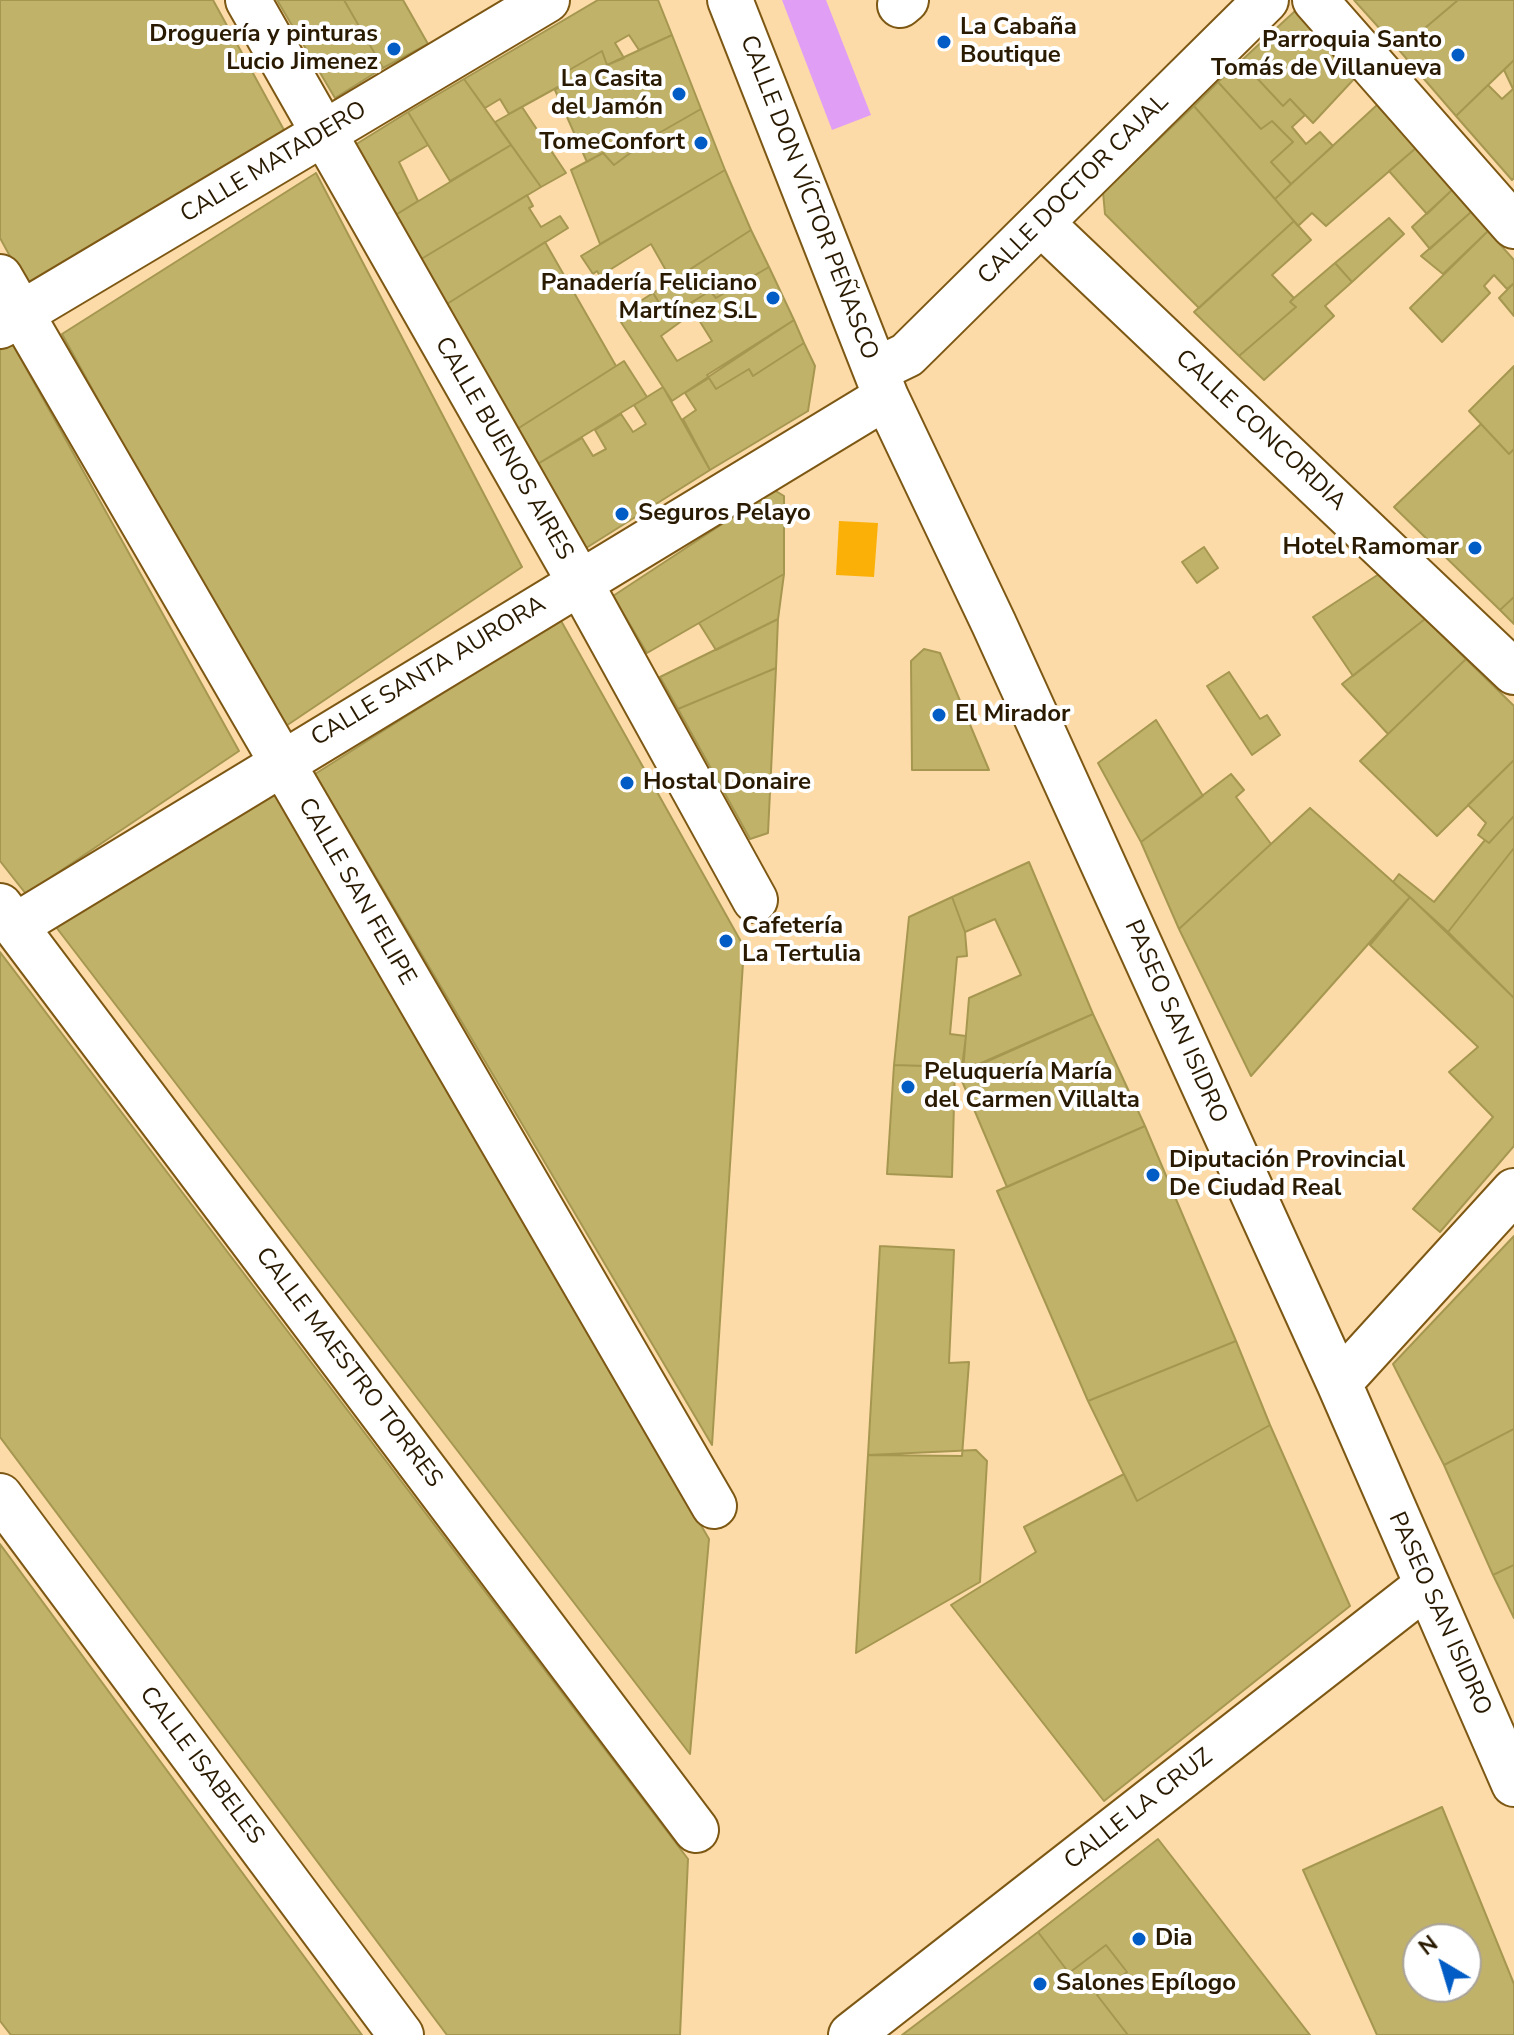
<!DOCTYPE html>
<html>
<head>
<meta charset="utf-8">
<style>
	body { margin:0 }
	#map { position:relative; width:1514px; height:2035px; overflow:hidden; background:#fcdba8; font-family:"Nunito Sans",sans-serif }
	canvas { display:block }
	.north { position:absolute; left:1402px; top:1923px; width:80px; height:80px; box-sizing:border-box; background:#fff; border:2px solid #a9a399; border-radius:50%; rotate:322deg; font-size:22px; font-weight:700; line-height:32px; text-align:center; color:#291a01 }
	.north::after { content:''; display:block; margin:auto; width:28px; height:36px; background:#015cc5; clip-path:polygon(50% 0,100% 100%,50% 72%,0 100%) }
</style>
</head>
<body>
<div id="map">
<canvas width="1514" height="2035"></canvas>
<div class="north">N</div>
</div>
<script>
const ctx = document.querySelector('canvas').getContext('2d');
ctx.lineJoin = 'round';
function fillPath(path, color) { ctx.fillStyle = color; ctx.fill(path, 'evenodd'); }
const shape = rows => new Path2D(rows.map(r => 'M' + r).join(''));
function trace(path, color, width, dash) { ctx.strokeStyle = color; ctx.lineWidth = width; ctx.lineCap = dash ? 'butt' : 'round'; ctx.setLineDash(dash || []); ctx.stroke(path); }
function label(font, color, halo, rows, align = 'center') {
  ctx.font = font + ' "Nunito Sans",sans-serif'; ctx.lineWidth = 8; ctx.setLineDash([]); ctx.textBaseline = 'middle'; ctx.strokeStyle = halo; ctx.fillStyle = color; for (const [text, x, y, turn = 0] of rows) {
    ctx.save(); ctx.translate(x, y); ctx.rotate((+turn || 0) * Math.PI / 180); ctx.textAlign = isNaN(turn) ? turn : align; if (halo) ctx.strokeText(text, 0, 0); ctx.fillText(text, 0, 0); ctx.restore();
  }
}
fillPath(shape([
	[839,521,878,523,874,577,836,575]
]), '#fab006');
fillPath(shape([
	[782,0,826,0,871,115,832,130]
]), '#e09ff5');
const building = shape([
	[0,0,213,0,290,141,31,295,0,238,0,0],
	[277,0,344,0,383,68,335,98,277,0],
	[344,0,403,0,428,44,383,68,344,0],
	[598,0,658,0,672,35,639,50,629,35,615,43,624,58,607,65,602,51,564,73,567,82,509,114,500,99,485,108,464,79,598,0],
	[1354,0,1456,0,1457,1,1399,50,1354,0],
	[1514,0,1514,60,1456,116,1399,50,1458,0,1514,0],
	[1295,11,1354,79,1313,123,1290,99,1283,106,1241,61,1295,11],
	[672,35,701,109,652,137,614,165,603,153,587,162,555,90,567,82,564,73,602,51,607,65,672,35],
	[1514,60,1514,178,1512,180,1456,116,1488,85,1502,99,1513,89,1504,70,1514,60],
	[1241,61,1283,106,1290,99,1305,115,1292,127,1306,144,1320,132,1333,146,1291,184,1271,162,1293,142,1272,121,1261,129,1218,82,1241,61],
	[464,79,511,145,450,181,408,112,464,79],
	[1218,82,1261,129,1272,121,1293,142,1271,162,1291,184,1275,199,1194,106,1218,82],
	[1377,105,1416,148,1326,226,1312,213,1298,226,1275,199,1377,105],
	[1194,106,1294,221,1199,308,1105,214,1103,192,1194,106],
	[522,107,566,173,541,187,495,122,522,107],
	[701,109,725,170,600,244,571,170,603,153,614,165,652,137,701,109],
	[408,112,428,145,399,162,418,201,389,219,350,148,408,112],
	[511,145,541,187,413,264,389,219,511,145],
	[1416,148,1452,190,1427,214,1389,171,1416,148],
	[725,170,751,230,672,281,651,244,600,276,597,271,593,274,581,256,725,170],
	[316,173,522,567,280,730,62,334,316,173],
	[1452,190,1471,212,1430,249,1412,227,1452,190],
	[527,195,533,206,529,208,541,227,560,216,568,228,439,309,413,264,527,195],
	[1471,212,1488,231,1443,274,1421,256,1471,212],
	[1389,218,1404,234,1352,282,1335,263,1389,218],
	[1294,221,1311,240,1272,275,1294,298,1290,302,1296,307,1239,356,1194,312,1294,221],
	[751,230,769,267,716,298,710,291,668,317,653,293,751,230],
	[1488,231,1514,260,1514,283,1507,289,1494,275,1484,286,1490,293,1442,342,1410,308,1488,231],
	[545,242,616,366,511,433,439,309,545,242],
	[1335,263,1352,282,1325,306,1334,316,1264,380,1239,356,1296,307,1290,302,1294,298,1335,263],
	[769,267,794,320,672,401,617,316,653,293,668,317,710,291,716,298,769,267],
	[694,312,712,341,677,361,661,336,694,312],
	[1514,283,1514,316,1499,298,1514,283],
	[794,320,804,343,753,376,749,369,716,389,707,375,794,320],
	[12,343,239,751,26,894,0,861,0,350,12,343],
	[804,343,815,366,808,411,710,470,683,419,696,410,685,393,709,378,716,389,749,369,753,376,804,343],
	[624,361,647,397,531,468,511,433,624,361],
	[1514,366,1514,449,1509,454,1469,411,1514,366],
	[663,387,710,470,575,555,531,468,582,438,593,456,606,449,595,430,621,414,633,432,646,424,634,405,663,387],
	[1481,424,1509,454,1514,449,1514,597,1500,610,1394,507,1481,424],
	[774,490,784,496,784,574,647,653,613,596,774,490],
	[1204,547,1218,568,1197,583,1182,562,1204,547],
	[784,574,778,619,716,650,699,623,784,574],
	[1379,574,1425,619,1353,676,1313,617,1379,574],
	[1514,597,1514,624,1500,610,1514,597],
	[560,619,744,947,712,1445,315,774,560,619],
	[778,619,776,668,678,709,660,677,778,619],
	[1425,619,1466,659,1388,734,1342,684,1425,619],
	[924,649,940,653,989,770,912,770,911,661,924,649],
	[1466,659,1514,706,1514,760,1437,836,1360,761,1466,659],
	[776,668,768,833,750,839,678,709,776,668],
	[1229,672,1260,719,1267,715,1280,735,1252,755,1207,686,1229,672],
	[1156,720,1203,796,1141,842,1098,763,1156,720],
	[1514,760,1514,816,1489,843,1478,835,1486,823,1468,805,1514,760],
	[1231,774,1244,790,1236,797,1271,844,1179,929,1141,842,1231,774],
	[272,790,709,1539,690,1754,56,927,272,790],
	[1310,808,1410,897,1251,1076,1179,929,1310,808],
	[1514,816,1514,848,1448,932,1393,882,1399,874,1434,902,1485,840,1489,843,1514,816],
	[1514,848,1514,998,1448,932,1514,848],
	[1029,862,1093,1014,963,1071,969,998,1021,975,995,919,965,932,952,897,1029,862],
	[952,897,965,932,967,956,957,957,950,1034,966,1036,962,1067,894,1065,909,917,952,897],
	[1410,897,1514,998,1514,1146,1440,1232,1413,1209,1493,1117,1449,1072,1478,1047,1370,945,1410,897],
	[0,952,688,1859,680,2035,447,2035,0,1437,0,952],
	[1093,1014,1145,1126,1007,1187,959,1074,1093,1014],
	[894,1065,955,1067,952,1177,887,1174,894,1065],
	[1145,1126,1236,1341,1088,1401,997,1191,1145,1126],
	[1514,1236,1514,1429,1444,1465,1393,1364,1514,1236],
	[880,1246,954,1250,949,1363,969,1362,962,1456,868,1455,880,1246],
	[1236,1341,1270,1425,1137,1501,1088,1401,1236,1341],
	[1270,1425,1350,1606,1104,1801,951,1605,1036,1552,1024,1527,1124,1474,1137,1501,1270,1425],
	[1514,1429,1514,1565,1493,1575,1444,1465,1514,1429],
	[976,1450,987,1461,980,1582,856,1653,868,1455,976,1450],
	[0,1544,362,2035,11,2035,0,2021,0,1544],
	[1514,1565,1514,1618,1493,1575,1514,1565],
	[1442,1807,1514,1984,1514,2035,1377,2035,1303,1870,1442,1807],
	[1418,1939,1466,1939,1466,1987,1418,1987,1418,1939],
	[1158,1839,1310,2035,1128,2035,1097,1995,1127,1972,1106,1945,1069,1973,1038,1932,1158,1839],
	[1038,1932,1069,1973,1106,1945,1127,1972,1097,1995,1128,2035,902,2035,1038,1932]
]);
fillPath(building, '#c1b26a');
trace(building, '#a69750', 2);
const minor = shape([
	[248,0,579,581,755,900],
	[730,0,886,397,994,624,1339,1383,1514,1784],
	[1315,0,1514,226],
	[900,5,906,0],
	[1041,223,1514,672],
	[0,277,714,1506],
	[0,326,547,0],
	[876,370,907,355,1266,0],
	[0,906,696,1830],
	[15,926,886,397],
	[1339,1383,1514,1191],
	[0,1496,401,2035],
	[851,2035,1427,1585]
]);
trace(minor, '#7d5814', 48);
trace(minor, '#fff', 44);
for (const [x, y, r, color] of [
	[944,42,8,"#015cc5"],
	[394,49,8,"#015cc5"],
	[1458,55,8,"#015cc5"],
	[679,94,8,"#015cc5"],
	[701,143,8,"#015cc5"],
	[773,298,8,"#015cc5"],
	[622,514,8,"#015cc5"],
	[1475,548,8,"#015cc5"],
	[939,715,8,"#015cc5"],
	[627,783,8,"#015cc5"],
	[726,941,8,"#015cc5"],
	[908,1087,8,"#015cc5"],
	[1153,1175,8,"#015cc5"],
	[1139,1939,8,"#015cc5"],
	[1040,1984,8,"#015cc5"]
]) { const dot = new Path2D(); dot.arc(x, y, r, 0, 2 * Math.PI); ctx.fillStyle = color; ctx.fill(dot); trace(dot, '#fff', 3); }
label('bold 24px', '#291a01', '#fff', [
	["La Cabaña",960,28],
	["Boutique",960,56],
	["Droguería y pinturas",378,35,"right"],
	["Lucio Jimenez",378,63,"right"],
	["Parroquia Santo",1442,41,"right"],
	["Tomás de Villanueva",1442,69,"right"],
	["La Casita",663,80,"right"],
	["del Jamón",663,108,"right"],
	["TomeConfort",685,143,"right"],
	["Panadería Feliciano",757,284,"right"],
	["Martínez S.L",757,312,"right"],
	["Seguros Pelayo",638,514],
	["Hotel Ramomar",1459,548,"right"],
	["El Mirador",955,715],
	["Hostal Donaire",643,783],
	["Cafetería",742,927],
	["La Tertulia",742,955],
	["Peluquería María",924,1073],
	["del Carmen Villalta",924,1101],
	["Diputación Provincial",1169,1161],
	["De Ciudad Real",1169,1189],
	["Dia",1155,1939],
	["Salones Epílogo",1056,1984]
], 'left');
label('24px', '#291a01', '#fff', [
	["CALLE MATADERO",274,163,-31],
	["CALLE DOCTOR CAJAL",1074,190,-45],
	["CALLE DON VÍCTOR PEÑASCO",808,198,69],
	["CALLE CONCORDIA",1260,431,43],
	["CALLE BUENOS AIRES",503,449,60],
	["CALLE SANTA AURORA",429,672,-31],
	["CALLE SAN FELIPE",356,892,60],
	["PASEO SAN ISIDRO",1175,1022,66],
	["CALLE MAESTRO TORRES",348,1368,53],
	["PASEO SAN ISIDRO",1439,1614,66],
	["CALLE ISABELES",201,1766,53],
	["CALLE LA CRUZ",1139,1810,-38]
]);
</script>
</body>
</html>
